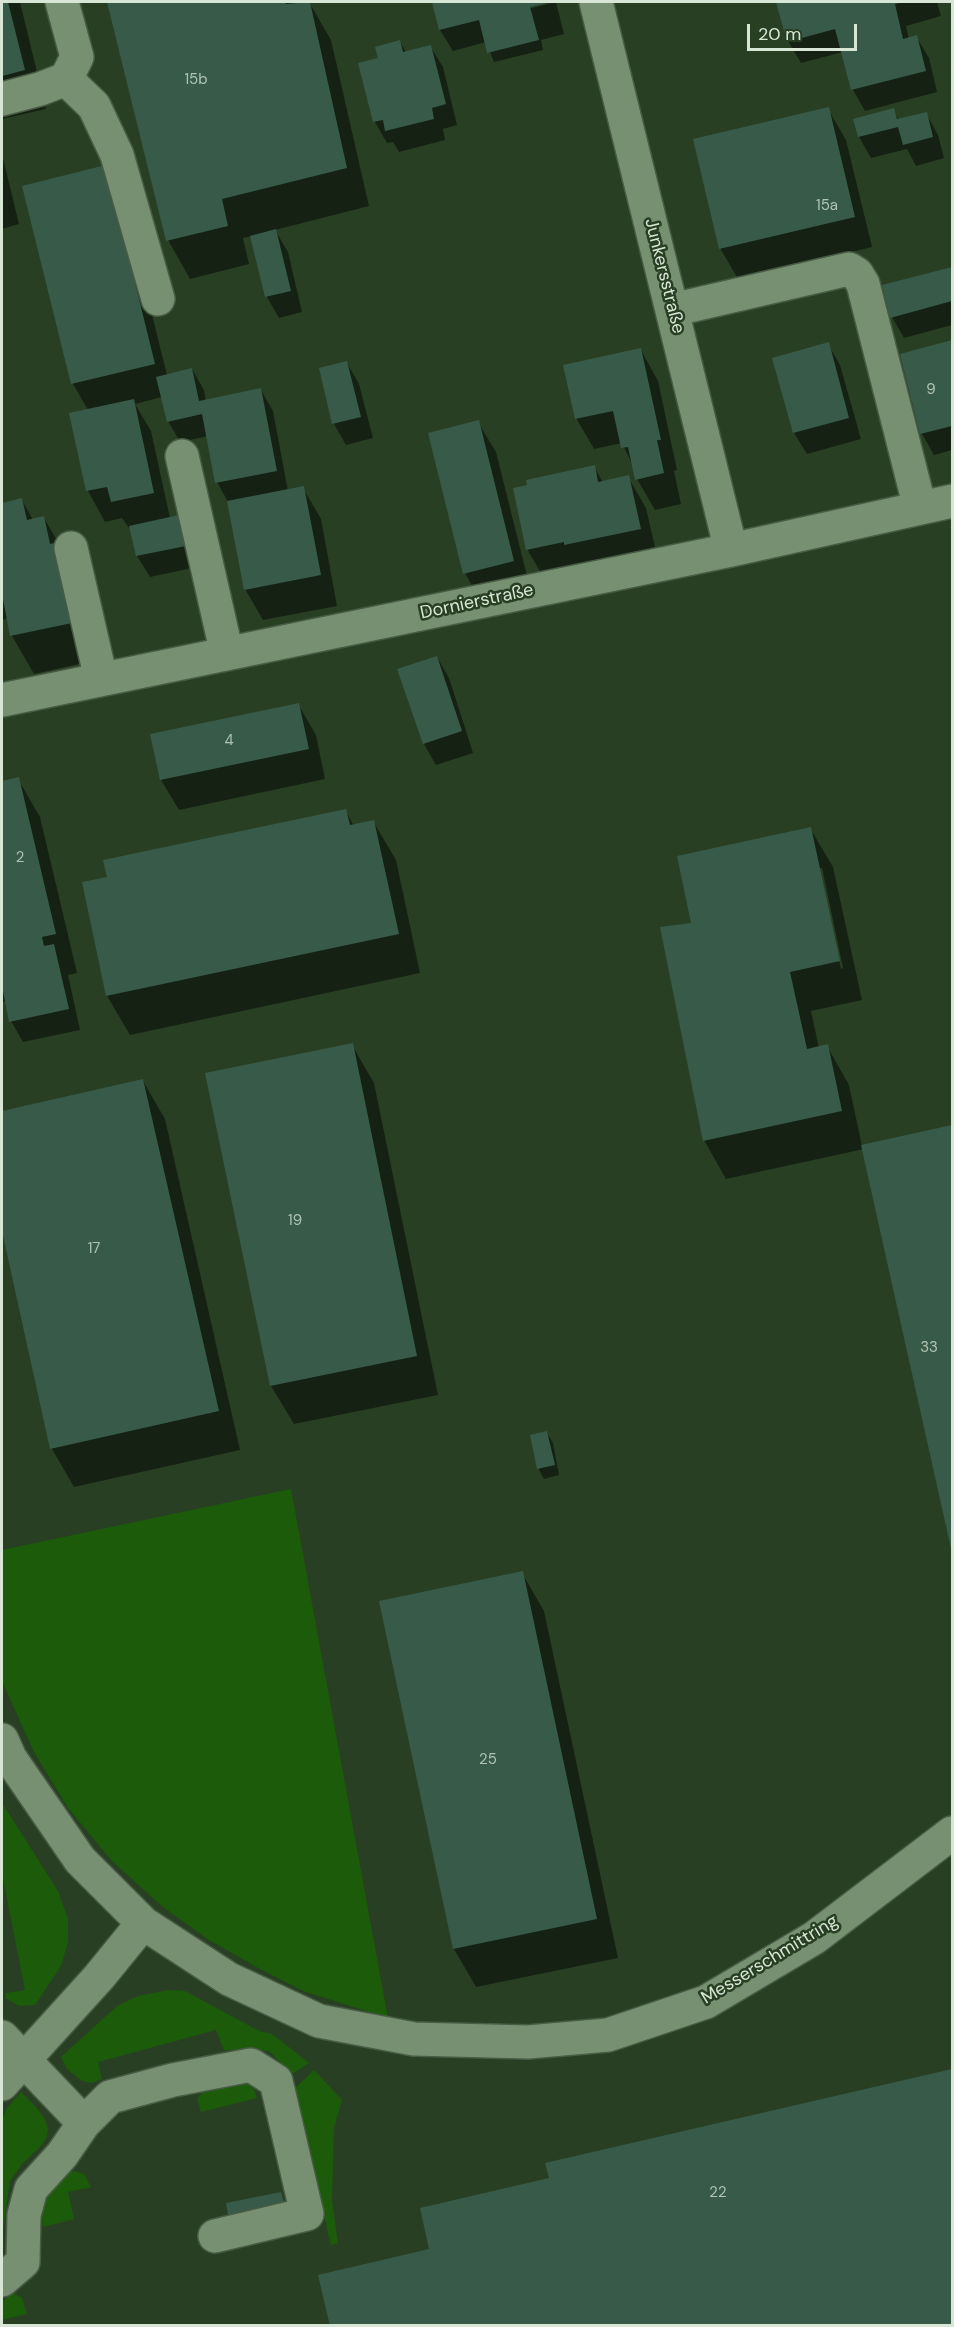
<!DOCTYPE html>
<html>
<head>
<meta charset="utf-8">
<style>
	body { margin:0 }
	#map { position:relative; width:954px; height:2327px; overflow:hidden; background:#293f24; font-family:"DM Sans",sans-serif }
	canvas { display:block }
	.frame { position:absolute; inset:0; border:3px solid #d8e6d6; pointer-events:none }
	.scale { position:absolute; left:747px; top:24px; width:110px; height:27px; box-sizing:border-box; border:3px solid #d8e6d6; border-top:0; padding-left:8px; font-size:18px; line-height:21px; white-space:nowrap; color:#d8e6d6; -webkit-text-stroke:4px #293f24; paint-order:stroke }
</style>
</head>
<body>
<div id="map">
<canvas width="954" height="2327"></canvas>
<div class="frame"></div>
<div class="scale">20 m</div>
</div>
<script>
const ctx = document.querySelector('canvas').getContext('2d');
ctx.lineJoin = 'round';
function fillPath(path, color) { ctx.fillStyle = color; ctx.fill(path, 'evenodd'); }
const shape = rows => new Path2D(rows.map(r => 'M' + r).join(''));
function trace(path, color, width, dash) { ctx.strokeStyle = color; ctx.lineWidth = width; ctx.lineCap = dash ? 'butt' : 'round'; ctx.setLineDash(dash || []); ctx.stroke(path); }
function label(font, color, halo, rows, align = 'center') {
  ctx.font = font + ' "DM Sans",sans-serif'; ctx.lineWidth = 5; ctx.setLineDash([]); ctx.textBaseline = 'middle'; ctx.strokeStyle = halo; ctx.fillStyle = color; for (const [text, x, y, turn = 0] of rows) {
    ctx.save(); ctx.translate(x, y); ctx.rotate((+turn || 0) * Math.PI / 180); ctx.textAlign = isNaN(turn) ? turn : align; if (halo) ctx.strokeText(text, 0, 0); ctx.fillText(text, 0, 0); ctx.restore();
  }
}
fillPath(shape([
	[291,1489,388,2018,303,1991,260,1969,209,1940,163,1907,112,1861,68,1808,34,1752,2,1681,2,1550],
	[2,1803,58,1891,68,1919,68,1942,61,1966,35,2005,19,2006,5,1998,6,1993,25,1990,2,1873],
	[169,1990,185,1991,259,2031,272,2034,309,2063,289,2076,288,2070,269,2051,224,2050,216,2030,98,2062,102,2079,92,2083,82,2081,66,2068,61,2057,117,2006,138,1996],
	[314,2070,342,2100,334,2128,332,2200,338,2243,331,2245,293,2090],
	[246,2083,254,2089,257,2098,201,2112,197,2098,203,2092],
	[21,2092,36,2107,45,2119,48,2129,46,2139,40,2147,22,2164,10,2181,2,2238,2,2120,7,2108],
	[74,2171,84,2174,91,2187,68,2192,74,2219,43,2227,40,2203,66,2172],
	[13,2293,22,2298,27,2314,2,2320,2,2301]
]), '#1b5b0a');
fillPath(shape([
	[2,2,20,2,46,109,2,119],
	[108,2,298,2,298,3,309,2,331,40,369,206,275,230,288,252,302,312,279,318,267,297,252,236,243,238,249,264,190,279,168,240],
	[434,2,548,2,528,6,528,9,556,2,564,34,541,40,543,50,494,62,486,42,453,51,440,30],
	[778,2,937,2,941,16,906,26,909,39,916,36,929,58,937,92,865,111,853,90,843,52,801,63,788,41],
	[400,42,406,52,430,46,443,67,457,125,443,129,445,140,399,152,393,142,387,143,375,122,360,64,380,59],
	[828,109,846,140,872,247,738,279,720,248],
	[893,110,899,120,926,113,938,135,944,158,916,166,907,149,871,158,859,137,855,120],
	[2,154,19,224,2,229],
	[24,187,123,198,167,375,192,369,204,390,206,401,261,390,273,411,288,491,303,488,321,519,337,606,263,620,245,589,228,502,217,482,208,436,180,442,168,421,162,397,135,404,151,431,170,518,179,516,197,567,150,577,137,556,132,532,122,518,105,522,88,491,71,414,88,410,73,384],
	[952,268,952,325,904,338,892,317,884,286],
	[952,342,952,450,934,455,922,434,902,355],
	[828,344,840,365,861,439,807,454,794,433,773,359],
	[641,350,658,381,677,470,674,471,681,504,655,510,637,479,634,468,622,443,594,449,576,418],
	[347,363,359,384,373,438,346,445,334,424,321,369],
	[478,422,496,452,531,592,482,604,465,573],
	[594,466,603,483,628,477,646,508,658,560,545,580,527,549],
	[22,500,33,520,44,518,66,556,93,661,34,674,12,636,8,618,2,620,2,504],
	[437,657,449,678,473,753,436,765,424,744],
	[298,704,316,735,325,779,179,810,161,780],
	[18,779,40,817,77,973,68,975,80,1030,23,1042,11,1021,6,1001,2,1002,2,783],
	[345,810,354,826,373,821,396,860,420,973,130,1035,107,996,84,883,109,878],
	[810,828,833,867,862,1000,811,1011,819,1048,827,1046,849,1085,862,1146,952,1126,952,1551,864,1149,726,1179,704,1140,693,925],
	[819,868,822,868,843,968,841,969],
	[352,1045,374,1083,438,1395,294,1424,271,1386],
	[143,1081,165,1119,240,1450,74,1487,52,1449,2,1225,2,1112],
	[547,1433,553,1443,559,1475,544,1479,538,1468],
	[522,1573,544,1611,618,1958,476,1987,454,1949],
	[952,2070,952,2326,331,2326,431,2250,550,2180,547,2164]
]), '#0007');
fillPath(shape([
	[2,2,8,2,25,70,2,76],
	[107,2,285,2,286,4,310,2,347,168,222,199,228,226,166,241],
	[432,2,551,2,530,7,539,40,487,53,479,20,439,30],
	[776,2,902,2,895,4,903,39,917,35,926,71,851,90,835,29,787,42],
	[400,40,403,52,431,45,446,104,432,108,434,119,385,131,383,120,373,122,358,63,378,58,375,47],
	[829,107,855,217,719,249,693,139],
	[894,108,897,119,927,112,933,137,903,145,898,127,858,137,853,119],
	[106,165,155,364,71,384,22,186],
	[276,229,291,291,265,297,250,236],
	[952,267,952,301,890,318,882,285],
	[952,340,952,426,920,434,900,354],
	[829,342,849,418,793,433,772,358],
	[641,348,661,440,657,440,664,473,635,480,628,447,621,448,613,411,575,419,563,365],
	[347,361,361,417,332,424,319,368],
	[192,368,199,401,261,388,277,471,215,483,202,414,167,422,156,377],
	[134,399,154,493,111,502,107,487,86,491,69,413],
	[479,420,514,561,463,574,428,433],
	[595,465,598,482,629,475,641,529,564,545,564,542,526,550,513,488,527,485,526,480],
	[304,486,321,575,244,590,227,501],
	[22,498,27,520,44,516,50,544,54,543,72,623,10,636,2,594,2,503],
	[179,515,186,546,136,556,129,526],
	[437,656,462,731,423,744,397,669],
	[299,703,309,749,160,780,150,734],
	[19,777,56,934,42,937,44,946,54,944,69,1009,9,1022,2,986,2,781],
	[346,809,350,825,374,820,399,934,106,996,82,882,107,877,103,860],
	[811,827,840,961,790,972,807,1049,828,1044,842,1111,703,1141,660,927,691,923,677,856],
	[353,1043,417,1356,270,1386,205,1073],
	[143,1079,219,1411,50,1449,2,1231,2,1111],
	[952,1125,952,1553,861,1145],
	[547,1431,555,1465,537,1469,530,1435],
	[523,1571,597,1919,453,1949,379,1601],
	[952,2069,952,2326,330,2326,318,2275,429,2249,420,2208,549,2178,545,2163],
	[281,2192,286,2211,230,2224,226,2203]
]), '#375b48');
const minor = shape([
	[596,2,731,550],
	[66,79,94,106,117,155,158,299],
	[2,99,40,89,66,79,77,57,62,2],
	[672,310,849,269,857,274,863,284,920,508],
	[182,456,227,654],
	[71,548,101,679],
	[2,700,731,550,952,501],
	[2,1740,10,1758,80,1860,143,1923,229,1979,319,2021,414,2039,528,2042,608,2035,706,2002,814,1938,952,1833],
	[2,2037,84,2123],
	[2,2084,99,1977,143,1923],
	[2,2280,23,2262,24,2215,31,2189,62,2155,84,2123,110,2097,173,2080,251,2065,276,2081,307,2214,215,2236]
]);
trace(minor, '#485b45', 36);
trace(minor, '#779072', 33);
label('15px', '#b0c3b2', null, [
	["15b",196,80],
	["15a",827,206],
	["9",931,390],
	["4",229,741],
	["2",20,858],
	["19",295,1221],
	["17",94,1249],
	["33",929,1348],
	["25",488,1760],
	["22",718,2193]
]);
label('18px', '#d8e6d6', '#293f24', [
	["Junkersstraße",664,276,76],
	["Dornierstraße",477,602,-12],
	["Messerschmittring",770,1960,-31]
]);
</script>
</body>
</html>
